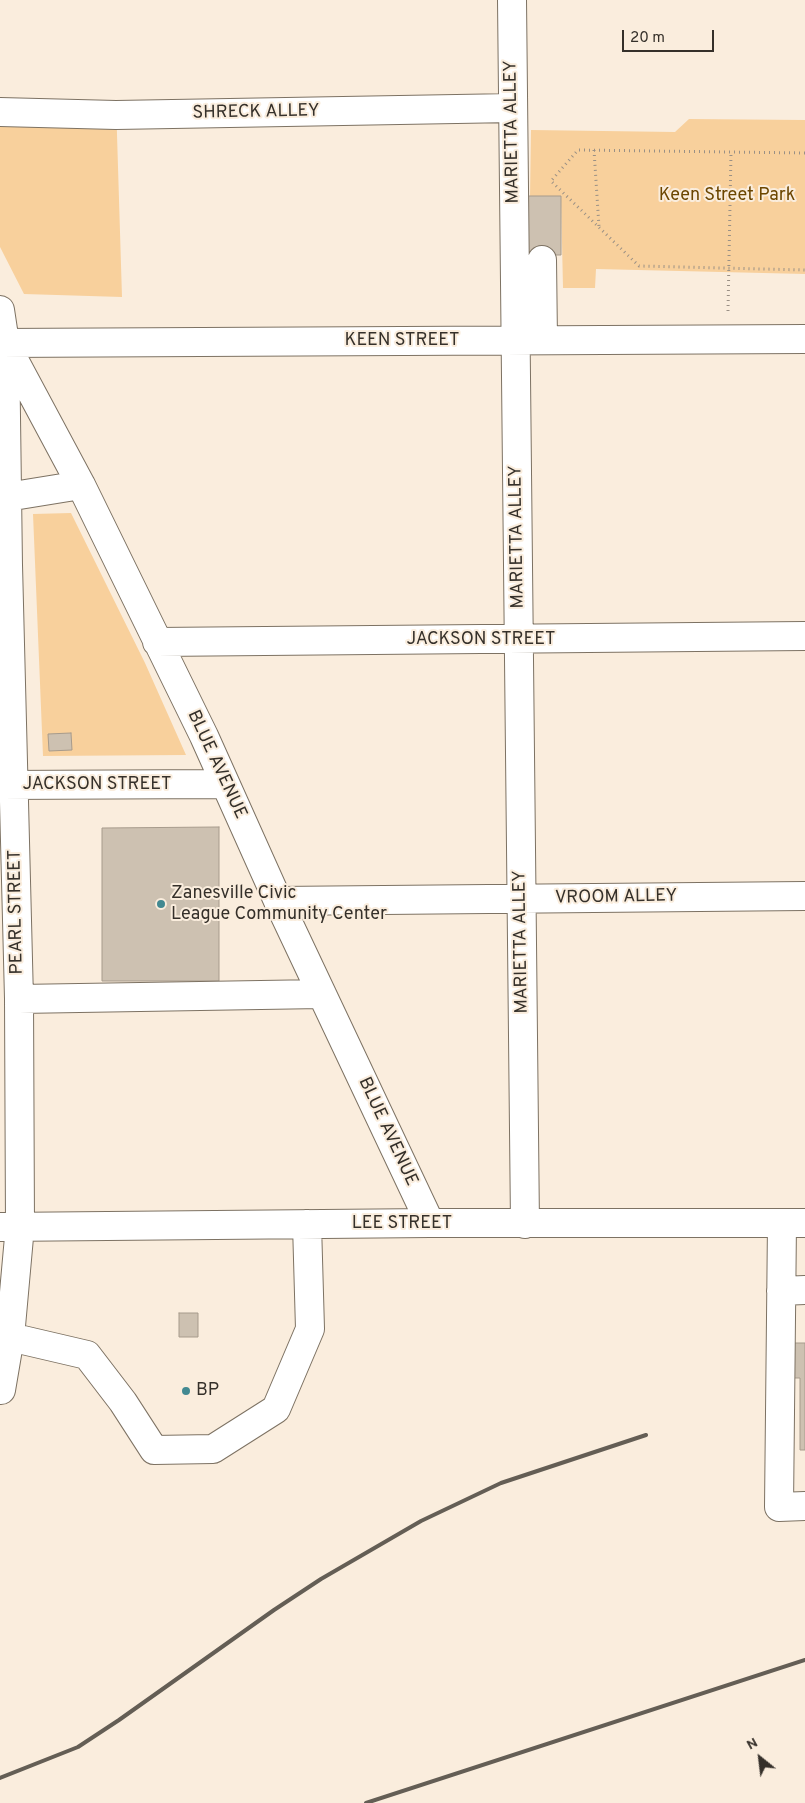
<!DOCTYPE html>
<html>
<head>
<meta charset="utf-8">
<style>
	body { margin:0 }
	#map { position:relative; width:805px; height:1803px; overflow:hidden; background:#faeddd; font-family:Overpass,sans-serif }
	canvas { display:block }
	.north { position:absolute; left:735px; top:1733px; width:50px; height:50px; -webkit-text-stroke:4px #faeddd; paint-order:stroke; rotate:331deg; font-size:14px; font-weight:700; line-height:20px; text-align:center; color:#35302a }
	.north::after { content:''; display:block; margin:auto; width:18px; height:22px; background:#35302a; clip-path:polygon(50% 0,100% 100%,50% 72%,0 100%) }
	.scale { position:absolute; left:622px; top:30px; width:92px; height:22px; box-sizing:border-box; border:2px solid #35302a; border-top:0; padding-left:6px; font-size:15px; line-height:18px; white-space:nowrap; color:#35302a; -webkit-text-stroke:4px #faeddd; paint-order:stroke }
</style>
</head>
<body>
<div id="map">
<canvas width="805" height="1803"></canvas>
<div class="north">N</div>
<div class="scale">20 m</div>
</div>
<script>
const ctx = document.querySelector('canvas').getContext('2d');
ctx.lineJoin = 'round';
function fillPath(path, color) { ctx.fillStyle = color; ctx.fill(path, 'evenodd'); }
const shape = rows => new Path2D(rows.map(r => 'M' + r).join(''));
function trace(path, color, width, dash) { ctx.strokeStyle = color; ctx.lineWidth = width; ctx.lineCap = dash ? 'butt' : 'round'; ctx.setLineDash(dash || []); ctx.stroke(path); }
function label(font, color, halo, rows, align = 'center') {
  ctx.font = font + ' Overpass,sans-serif'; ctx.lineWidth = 4; ctx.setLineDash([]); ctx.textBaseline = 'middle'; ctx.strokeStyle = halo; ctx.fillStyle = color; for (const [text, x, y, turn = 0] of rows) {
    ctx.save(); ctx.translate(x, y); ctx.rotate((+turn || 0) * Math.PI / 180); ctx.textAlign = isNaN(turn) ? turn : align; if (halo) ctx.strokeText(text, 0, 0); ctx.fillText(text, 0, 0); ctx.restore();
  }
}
fillPath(shape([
	[0,99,116,102,122,297,24,294,0,247],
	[689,119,805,120,805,274,596,269,595,288,563,288,561,197,530,197,531,130,675,132],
	[71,513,145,663,186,755,43,756,33,514]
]), '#f8d09c');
const building = shape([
	[525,196,561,196,561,255,525,255,525,196],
	[71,733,72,750,49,751,48,734,71,733],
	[219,827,219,981,102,981,102,828,219,827],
	[179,1313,198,1313,198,1337,179,1337,179,1313],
	[791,1343,805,1343,805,1450,800,1450,800,1378,791,1378,791,1343]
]);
fillPath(building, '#cdc1b1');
trace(building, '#a79b8c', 1);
const minor = shape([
	[512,0,525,1224],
	[0,112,116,115,513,108],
	[542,260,543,340],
	[0,310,5,343,81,485,204,736,278,901,430,1223],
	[0,343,805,339],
	[7,497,81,485],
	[157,642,805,636],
	[0,785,225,784],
	[278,901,805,896],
	[19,999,321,994],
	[782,1223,779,1507,805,1506],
	[0,1227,430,1223,805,1223],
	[781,1291,805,1290],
	[10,1337,87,1355,123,1402,154,1450,213,1449,276,1409,310,1329,307,1224],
	[1,1390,10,1337,20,1226,19,999,8,565,5,343]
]);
trace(minor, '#7d7263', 30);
trace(shape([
	[594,150,599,227],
	[805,153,578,150,551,181,639,266,805,270],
	[728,311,731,153]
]), '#9a9085', 3, [1, 4]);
trace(minor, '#fff', 28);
trace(shape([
	[0,1778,78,1747,119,1720,274,1610,321,1579,421,1521,501,1483,646,1435],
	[366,1803,805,1660]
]), '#645e55', 4);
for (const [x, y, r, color] of [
	[161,904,5,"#428991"],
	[186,1391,5,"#428991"]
]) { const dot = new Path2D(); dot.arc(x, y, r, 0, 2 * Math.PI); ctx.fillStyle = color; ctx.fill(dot); trace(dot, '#faeddd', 2); }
label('18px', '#35302a', '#faeddd', [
	["SHRECK ALLEY",256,113,-1],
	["MARIETTA ALLEY",513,132,-91],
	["KEEN STREET",402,341],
	["MARIETTA ALLEY",518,537,-91],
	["JACKSON STREET",481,640],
	["BLUE AVENUE",216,765,65],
	["JACKSON STREET",97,785],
	["VROOM ALLEY",616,898,-1],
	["PEARL STREET",17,912,-91],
	["MARIETTA ALLEY",522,942,-91],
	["BLUE AVENUE",387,1132,65],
	["LEE STREET",402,1224]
]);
label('18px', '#6c4600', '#faeddd', [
	["Keen Street Park",727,196]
]);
label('18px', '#35302a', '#faeddd', [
	["Zanesville Civic",171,894],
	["League Community Center",171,915],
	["BP",196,1391]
], 'left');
</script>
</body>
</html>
